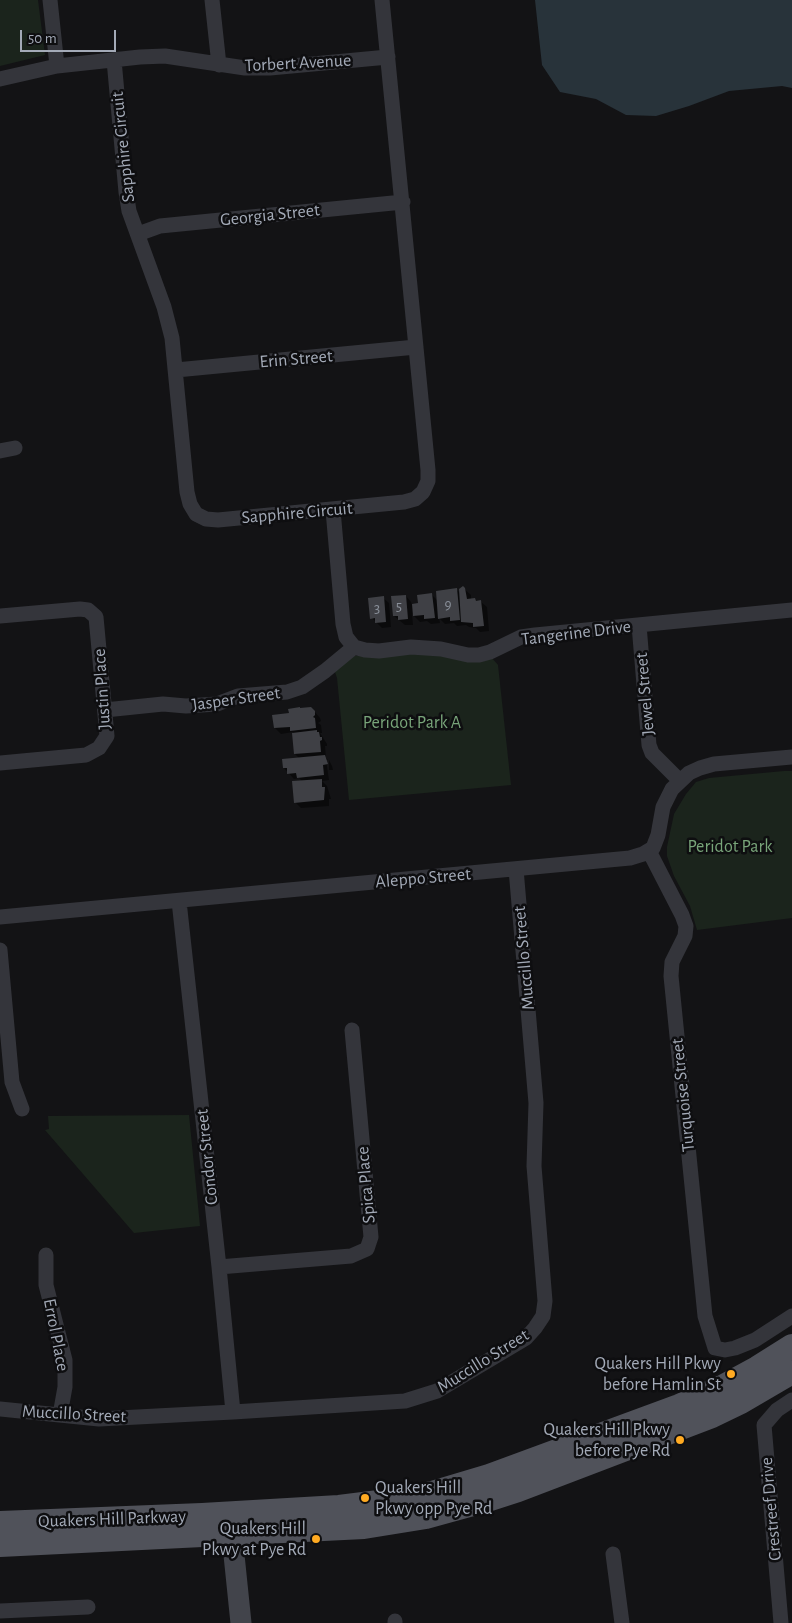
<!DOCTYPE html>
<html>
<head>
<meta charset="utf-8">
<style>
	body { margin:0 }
	#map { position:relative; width:792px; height:1623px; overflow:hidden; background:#131315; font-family:"Alegreya Sans",sans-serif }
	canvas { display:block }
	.scale { position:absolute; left:20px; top:30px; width:96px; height:22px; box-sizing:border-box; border:2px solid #a3aab7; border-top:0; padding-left:6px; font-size:15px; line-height:18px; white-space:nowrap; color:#a3aab7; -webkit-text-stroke:4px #0e0e10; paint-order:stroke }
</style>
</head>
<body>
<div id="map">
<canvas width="792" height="1623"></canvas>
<div class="scale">50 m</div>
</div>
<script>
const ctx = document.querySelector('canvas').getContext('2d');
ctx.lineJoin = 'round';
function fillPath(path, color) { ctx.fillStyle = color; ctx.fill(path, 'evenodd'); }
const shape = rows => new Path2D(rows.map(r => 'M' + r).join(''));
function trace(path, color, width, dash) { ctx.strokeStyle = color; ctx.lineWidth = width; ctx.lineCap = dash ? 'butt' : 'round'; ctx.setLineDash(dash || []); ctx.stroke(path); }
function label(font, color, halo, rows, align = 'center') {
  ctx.font = font + ' "Alegreya Sans",sans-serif'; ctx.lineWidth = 5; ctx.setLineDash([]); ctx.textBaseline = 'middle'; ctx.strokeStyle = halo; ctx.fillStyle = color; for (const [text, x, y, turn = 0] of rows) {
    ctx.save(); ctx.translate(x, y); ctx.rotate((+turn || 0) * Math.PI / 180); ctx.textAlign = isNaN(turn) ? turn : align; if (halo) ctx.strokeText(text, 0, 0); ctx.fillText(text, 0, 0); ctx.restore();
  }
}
fillPath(shape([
	[0,0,38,0,45,55,0,66],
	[411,653,492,658,498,665,511,785,349,800,337,678,334,669,353,656],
	[784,771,792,771,792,918,697,930,690,906,674,876,667,856,667,847,674,814,686,794,696,782,709,778],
	[189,1115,200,1226,134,1233,45,1130,49,1129,48,1116]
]), '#1b241c');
fillPath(shape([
	[535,0,792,0,792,88,782,86,729,91,689,106,656,116,626,115,596,99,560,92,542,65]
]), '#28333a');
fillPath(shape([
	[463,588,471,595,471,600,481,602,487,607,489,631,480,632,476,628,469,627,466,625,457,626,454,623,445,624,439,618,440,623,431,624,427,621,420,622,412,614,413,625,405,625,394,616,406,596,411,602,412,605,419,604,432,595,438,601,457,590,460,593],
	[383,598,389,603,391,627,382,628,372,618],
	[314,711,320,718,321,721,318,723,321,725,322,733,320,733,327,744,327,746,325,746,326,758,328,760,326,760,329,780,322,781,327,786,331,799,329,799,329,806,301,808,295,802,303,782,299,778,294,779,284,768,300,759,295,754,293,732,281,734,275,728],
	[329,760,332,766,333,770,329,770]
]), '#0007');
fillPath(shape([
	[463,586,465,588,467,599,475,598,476,601,481,600,484,626,473,627,473,623,461,622,459,589],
	[457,588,460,620,450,621,450,617,438,619,436,591],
	[432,593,435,618,424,619,424,615,413,616,412,604,418,603,417,595],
	[406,595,408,619,398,620,398,616,393,616,391,596],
	[384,596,386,622,375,623,375,618,370,619,368,598],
	[300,707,300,708,311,707,315,711,315,715,313,717,315,718,316,728,290,731,290,727,274,728,272,715,289,713,288,709],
	[317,730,317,732,319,732,320,737,322,737,322,740,320,741,321,752,294,754,292,733],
	[325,755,328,764,323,765,324,775,297,778,296,773,287,774,287,768,283,768,282,759],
	[322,779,322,787,325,787,324,800,294,803,292,781]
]), '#3f4045');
trace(shape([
	[50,0,57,66],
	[212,0,219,65],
	[114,60,126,192,129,211,164,307,172,338,187,492,190,504,196,514,206,519,218,520,404,502,415,499,423,492,428,481,428,470,382,0],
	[0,79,57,66,140,57,165,56,245,68,270,68,388,57],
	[138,234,160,226,403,202],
	[176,370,416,347],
	[0,451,15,448],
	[333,510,343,624,346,637,354,647,365,650,379,651,411,647,441,649,468,655,479,655,490,652,521,637,535,635,792,610],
	[0,616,80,609,88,610,96,617,107,736,99,748,86,755,0,763],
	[639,625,649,745,652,753,680,781],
	[105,710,163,704,186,706,217,704,238,696,287,692,302,687,325,671,354,647],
	[649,851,682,915,686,926,685,936,672,962,671,976,705,1316,715,1348,725,1350,735,1348,755,1340,792,1316],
	[179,901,219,1267,233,1412],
	[0,917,630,858,643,854,653,848,658,835,663,807,672,789,689,773,700,768,714,764,792,757],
	[0,950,12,1082,22,1109],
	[46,1255,46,1285,65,1360,65,1387,60,1415],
	[219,1267,351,1256,367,1249,371,1237,352,1030],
	[0,1409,99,1419,233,1412,405,1401,437,1391,526,1338,535,1328,543,1316,545,1301,534,1166,536,1103,516,869],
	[613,1554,622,1623],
	[0,1611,88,1607],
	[395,1621,395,1623],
	[781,1623,764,1425,777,1410,792,1400]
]), '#34353b', 15);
trace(shape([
	[230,1516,241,1623]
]), '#42444b', 21);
trace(shape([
	[0,1523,202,1515,339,1507,387,1501,432,1493,489,1476,679,1406,722,1387,757,1368,792,1346],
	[0,1545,364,1527,426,1517,484,1501,518,1490,712,1416,741,1402,792,1372]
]), '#50525a', 24);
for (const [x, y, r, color] of [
	[731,1374,5,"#fa2"],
	[680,1440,5,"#fa2"],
	[365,1498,5,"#fa2"],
	[316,1539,5,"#fa2"]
]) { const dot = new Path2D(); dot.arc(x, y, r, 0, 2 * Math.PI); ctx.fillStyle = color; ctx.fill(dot); trace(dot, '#0e0e10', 2); }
label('15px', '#8a909a', null, [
	["9",448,604],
	["5",399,606],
	["3",377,608]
]);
label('18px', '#a3aab7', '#0e0e10', [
	["Torbert Avenue",298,63,-3],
	["Sapphire Circuit",123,147,-96],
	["Georgia Street",270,215,-6],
	["Erin Street",296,359,-5],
	["Sapphire Circuit",297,513,-5],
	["Tangerine Drive",576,633,-7],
	["Justin Place",102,689,-94],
	["Jewel Street",645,694,-95],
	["Jasper Street",236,699,-8],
	["Aleppo Street",423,878,-5],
	["Muccillo Street",524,958,-95],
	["Turquoise Street",683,1095,-96],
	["Condor Street",207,1157,-96],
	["Spica Place",366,1185,-95],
	["Errol Place",56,1335,79],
	["Muccillo Street",483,1361,-32],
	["Muccillo Street",74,1414,3],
	["Crestreef Drive",771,1509,-95],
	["Quakers Hill Parkway",112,1519,-2]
]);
label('18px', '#78a479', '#0e0e10', [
	["Peridot Park A",412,723],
	["Peridot Park",730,847]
]);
label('18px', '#a3aab7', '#0e0e10', [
	["Quakers Hill Pkwy",721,1364],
	["before Hamlin St",721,1385],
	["Quakers Hill Pkwy",670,1430],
	["before Pye Rd",670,1451],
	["Quakers Hill",375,1488,"left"],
	["Pkwy opp Pye Rd",375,1509,"left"],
	["Quakers Hill",306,1529],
	["Pkwy at Pye Rd",306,1550]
], 'right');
</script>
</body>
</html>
